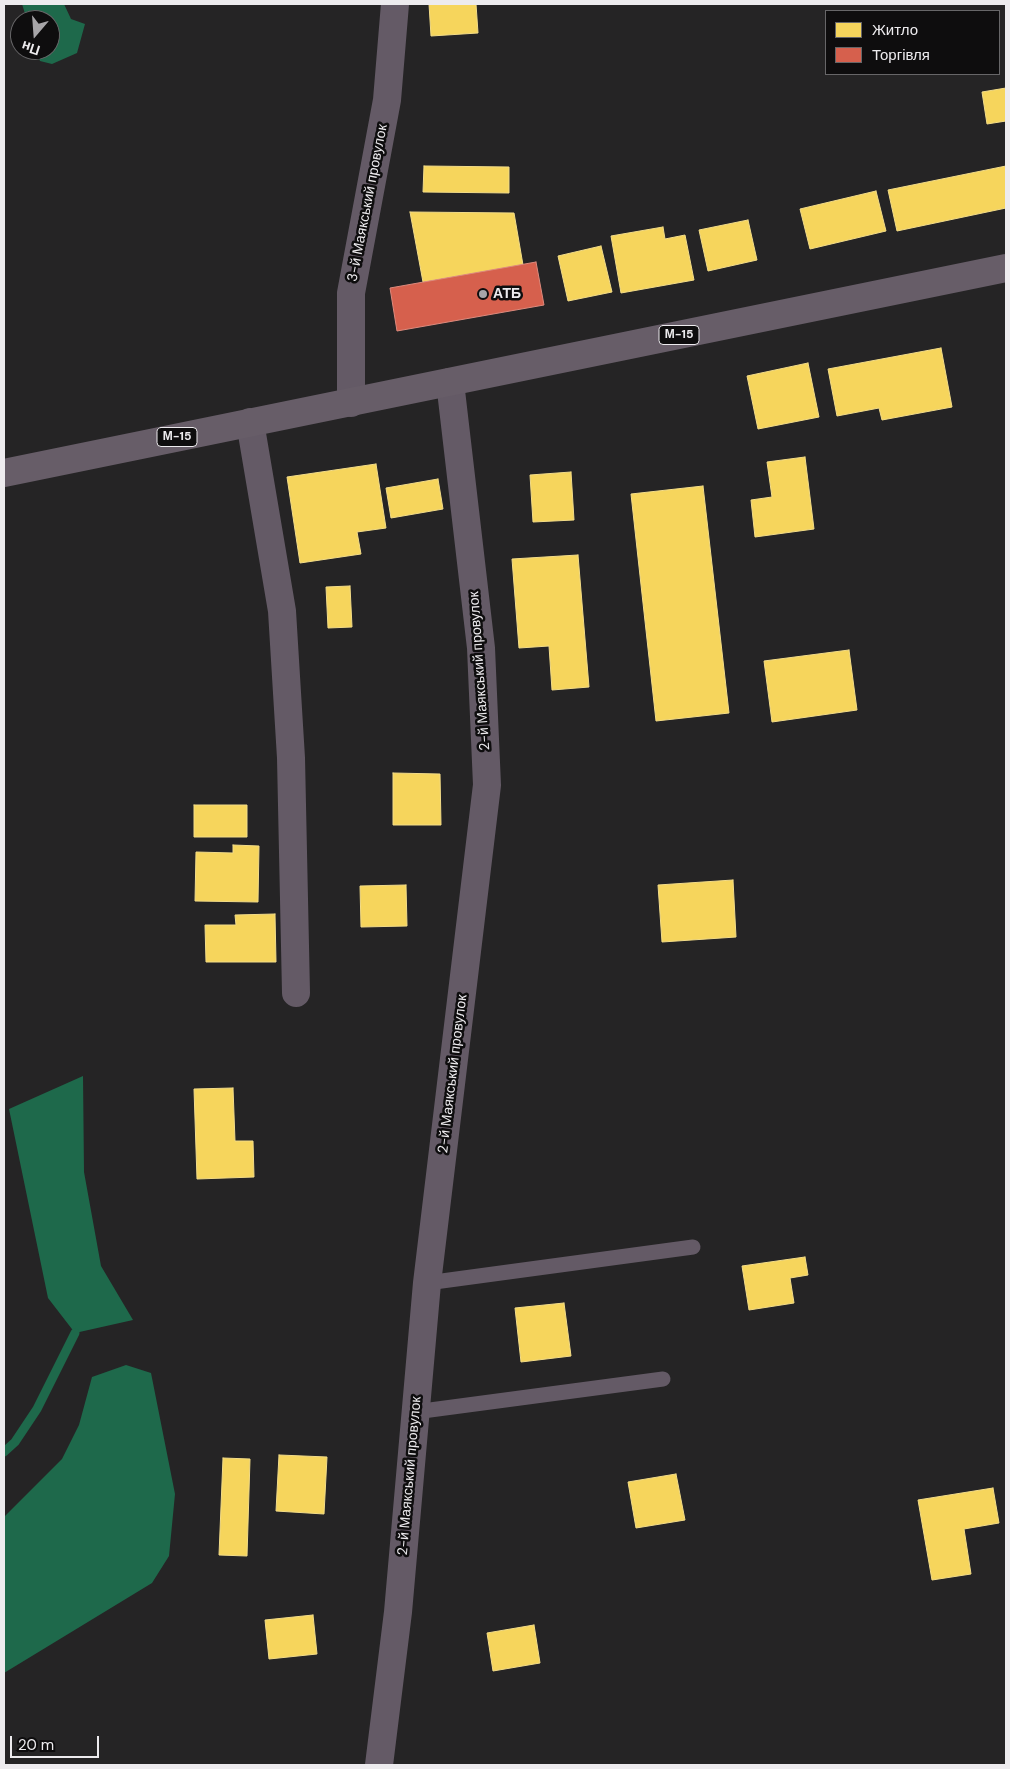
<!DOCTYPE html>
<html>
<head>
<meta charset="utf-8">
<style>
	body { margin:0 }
	#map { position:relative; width:1010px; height:1769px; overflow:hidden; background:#252425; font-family:"DM Sans",sans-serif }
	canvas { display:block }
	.frame { position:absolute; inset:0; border:5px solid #edebee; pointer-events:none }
	.legend { position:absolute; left:825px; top:10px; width:175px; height:65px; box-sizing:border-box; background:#0e0d0e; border:1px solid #676668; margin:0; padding:6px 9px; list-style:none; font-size:15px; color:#edebee }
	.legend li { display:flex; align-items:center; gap:10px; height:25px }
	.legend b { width:25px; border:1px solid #676668 }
	.north { position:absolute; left:10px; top:10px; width:50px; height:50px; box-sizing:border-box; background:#0e0d0e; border:1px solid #676668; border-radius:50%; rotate:198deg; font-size:14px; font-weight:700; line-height:20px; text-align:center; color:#edebee }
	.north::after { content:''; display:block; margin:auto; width:18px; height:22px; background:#a7a5a8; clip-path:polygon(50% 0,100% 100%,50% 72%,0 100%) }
	.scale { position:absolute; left:10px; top:1736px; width:89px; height:22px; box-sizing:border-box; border:2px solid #edebee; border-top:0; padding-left:6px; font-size:15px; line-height:18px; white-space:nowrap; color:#edebee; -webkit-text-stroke:4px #0e0d0e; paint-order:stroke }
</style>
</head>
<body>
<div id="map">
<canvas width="1010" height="1769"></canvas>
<div class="frame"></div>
<ul class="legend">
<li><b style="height:14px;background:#f6d55c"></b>Житло</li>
<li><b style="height:14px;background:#d6604d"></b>Торгівля</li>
</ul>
<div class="north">Пн</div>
<div class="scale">20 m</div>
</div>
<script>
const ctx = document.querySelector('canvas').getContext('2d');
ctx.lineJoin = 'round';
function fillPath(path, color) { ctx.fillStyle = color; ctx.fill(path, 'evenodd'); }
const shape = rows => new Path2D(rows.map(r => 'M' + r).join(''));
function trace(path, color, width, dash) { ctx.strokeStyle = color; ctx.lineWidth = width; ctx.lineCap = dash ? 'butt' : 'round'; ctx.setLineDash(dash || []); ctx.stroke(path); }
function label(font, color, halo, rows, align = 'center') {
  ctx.font = font + ' "DM Sans",sans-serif'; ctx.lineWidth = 5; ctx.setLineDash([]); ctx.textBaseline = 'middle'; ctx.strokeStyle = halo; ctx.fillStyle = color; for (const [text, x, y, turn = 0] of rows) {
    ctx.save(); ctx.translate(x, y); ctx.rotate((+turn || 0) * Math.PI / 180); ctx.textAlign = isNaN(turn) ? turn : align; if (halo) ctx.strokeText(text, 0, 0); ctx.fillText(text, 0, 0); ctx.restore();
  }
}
fillPath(shape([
	[22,4,64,4,71,19,85,24,77,53,52,64,40,61,36,50,50,50,50,20,27,20],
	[83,1076,84,1172,101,1266,133,1320,75,1333,48,1298,9,1109],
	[126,1365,151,1373,175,1494,169,1556,152,1583,4,1673,4,1517,62,1459,79,1425,92,1377]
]), '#1e694b');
const homes = shape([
	[429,4,476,4,478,33,431,36,429,4],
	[1006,88,1006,121,987,124,982,92,1006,88],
	[424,166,509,167,509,193,423,192,424,166],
	[1006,166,1006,208,897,231,888,190,1006,166],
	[876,191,886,231,810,249,800,209,876,191],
	[410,212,514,213,523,265,423,282,410,212],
	[748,220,757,260,708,271,699,230,748,220],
	[663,227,665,239,685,235,694,280,621,293,611,236,663,227],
	[601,246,612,292,568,301,558,256,601,246],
	[941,348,952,407,882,420,879,408,837,416,828,369,941,348],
	[808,363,819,417,758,429,747,376,808,363],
	[805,457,814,529,755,537,751,500,772,497,767,462,805,457],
	[376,464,386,528,357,532,361,554,300,563,287,477,376,464],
	[571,472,574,520,533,522,530,475,571,472],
	[438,479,443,509,391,518,386,488,438,479],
	[703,486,729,713,656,721,631,494,703,486],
	[578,555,589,687,552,690,549,646,519,648,512,559,578,555],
	[350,586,352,627,328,628,326,587,350,586],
	[849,650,857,710,772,722,764,661,849,650],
	[393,773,440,774,441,825,393,825,393,773],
	[194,805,247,805,247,837,194,837,194,805],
	[233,845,259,846,258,902,195,901,196,852,233,853,233,845],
	[733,880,736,937,662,942,658,885,733,880],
	[406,885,407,926,361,927,360,886,406,885],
	[275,914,276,962,206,962,205,925,236,925,235,915,275,914],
	[233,1088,235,1141,253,1141,254,1177,197,1179,194,1089,233,1088],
	[805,1257,808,1275,790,1278,794,1303,749,1310,742,1266,805,1257],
	[564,1303,571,1356,521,1362,515,1308,564,1303],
	[279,1455,327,1457,324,1514,276,1511,279,1455],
	[223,1458,250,1459,247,1556,219,1555,223,1458],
	[676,1474,685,1520,636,1528,628,1482,676,1474],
	[993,1488,999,1523,964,1529,971,1574,932,1580,918,1500,993,1488],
	[313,1615,317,1654,269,1659,265,1620,313,1615],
	[534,1625,540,1663,493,1671,487,1633,534,1625]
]);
fillPath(homes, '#f6d55c');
trace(homes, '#f3dc88', 1);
const shops = shape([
	[536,262,544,305,397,331,390,288,536,262]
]);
fillPath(shops, '#d6604d');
trace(shops, '#dd8a7d', 1);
trace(shape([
	[4,1452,15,1442,37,1409,75,1333]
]), '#1e694b', 9);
trace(shape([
	[427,1283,693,1247],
	[415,1412,663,1379]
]), '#645a66', 15);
trace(shape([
	[351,403,351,293,387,100,395,4],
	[250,422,282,611,291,758,296,993],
	[379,1765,398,1612,427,1283,487,785,481,648,450,382]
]), '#645a66', 28);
trace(shape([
	[4,473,1006,268]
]), '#675d68', 28);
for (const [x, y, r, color] of [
	[483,294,5,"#a7a5a8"]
]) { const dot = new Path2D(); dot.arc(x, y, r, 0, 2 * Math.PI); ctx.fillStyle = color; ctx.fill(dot); trace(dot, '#0e0d0e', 2); }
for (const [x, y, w] of [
	[679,335,40],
	[177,437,40]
]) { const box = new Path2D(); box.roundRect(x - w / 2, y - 9.5, w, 19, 4); ctx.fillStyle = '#0e0d0e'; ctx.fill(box); trace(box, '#edebee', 1); }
label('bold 12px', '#edebee', null, [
	["М-15",679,335],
	["М-15",177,437]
]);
label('14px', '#edebee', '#0e0d0e', [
	["3-й Маякський провулок",368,203,-79],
	["2-й Маякський провулок",480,671,-94],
	["2-й Маякський провулок",453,1074,-83],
	["2-й Маякський провулок",410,1476,-85]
]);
label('bold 14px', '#edebee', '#0e0d0e', [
	["АТБ",493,294]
], 'left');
</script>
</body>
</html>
